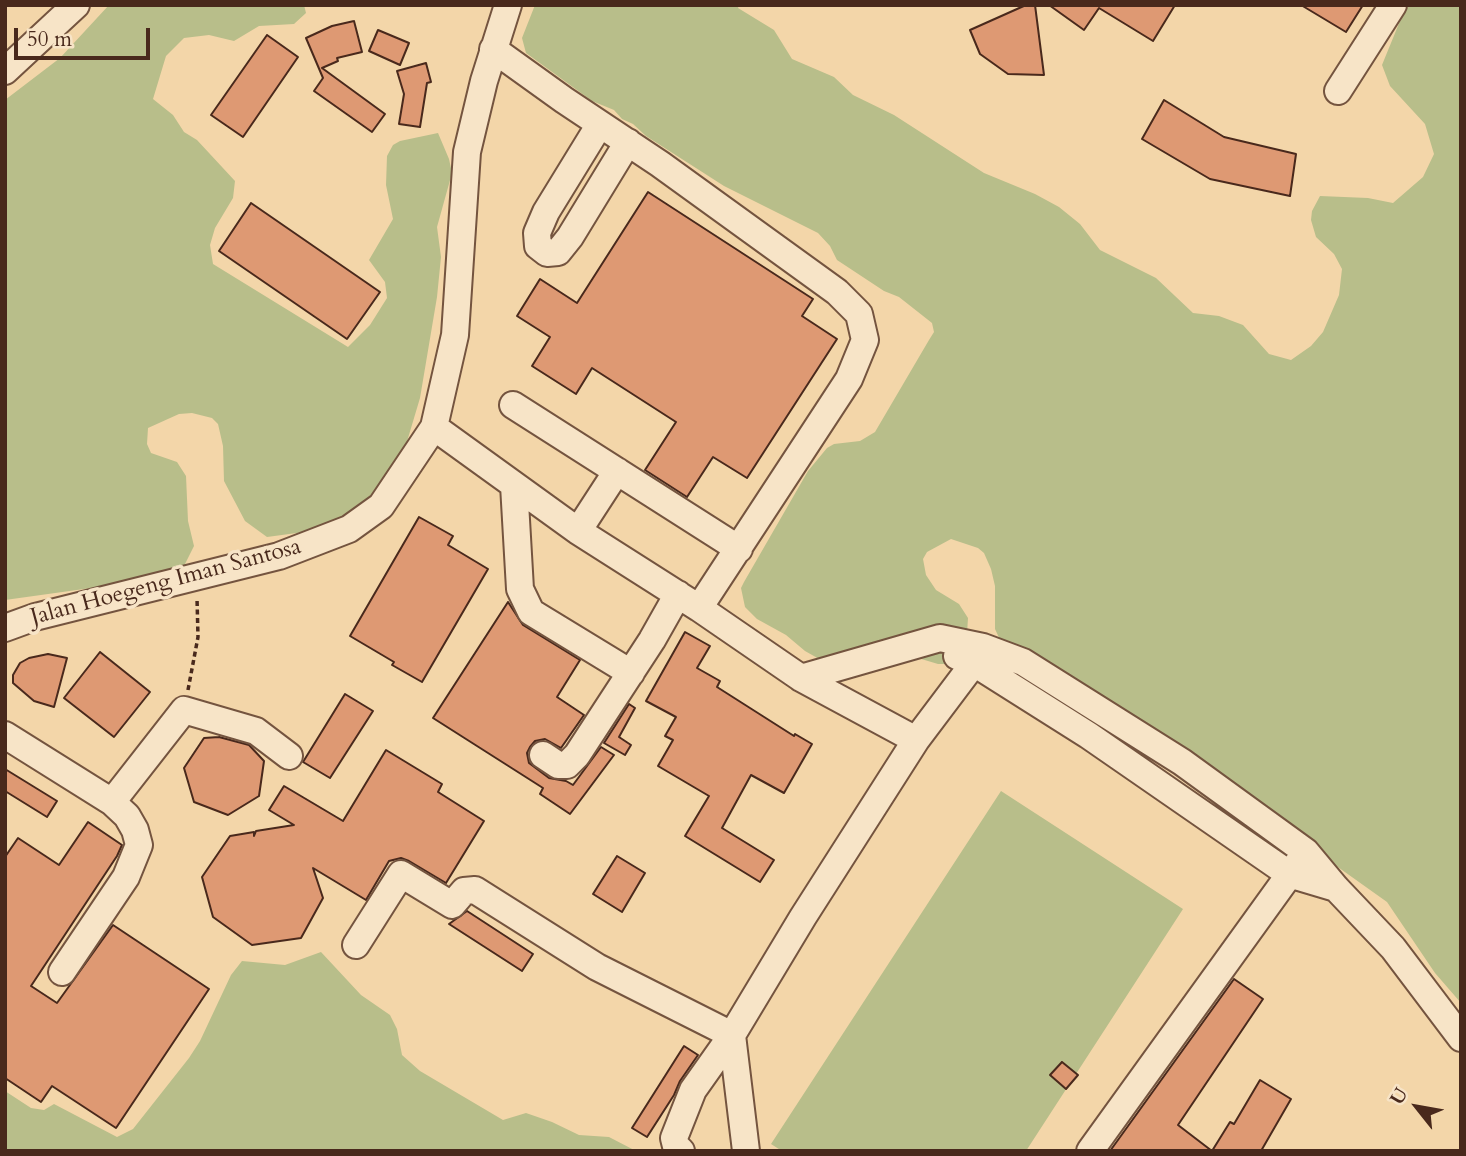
<!DOCTYPE html>
<html>
<head>
<meta charset="utf-8">
<style>
	body { margin:0 }
	#map { position:relative; width:1466px; height:1156px; overflow:hidden; background:#f3d6a9; font-family:Cardo,serif }
	canvas { display:block }
	.frame { position:absolute; inset:0; border:7px solid #49291c; pointer-events:none }
	.north { position:absolute; left:1382px; top:1072px; width:70px; height:70px; -webkit-text-stroke:5px #f7e4c7; paint-order:stroke; rotate:301deg; font-size:19px; font-weight:700; line-height:28px; text-align:center; color:#49291c }
	.north::after { content:''; display:block; margin:auto; width:24px; height:32px; background:#49291c; clip-path:polygon(50% 0,100% 100%,50% 72%,0 100%) }
	.scale { position:absolute; left:14px; top:28px; width:136px; height:32px; box-sizing:border-box; border:4px solid #49291c; border-top:0; padding-left:9px; font-size:21px; line-height:24px; white-space:nowrap; color:#49291c; -webkit-text-stroke:5px #f7e4c7; paint-order:stroke }
</style>
</head>
<body>
<div id="map">
<canvas width="1466" height="1156"></canvas>
<div class="frame"></div>
<div class="north">U</div>
<div class="scale">50 m</div>
</div>
<script>
const ctx = document.querySelector('canvas').getContext('2d');
ctx.lineJoin = 'round';
function fillPath(path, color) { ctx.fillStyle = color; ctx.fill(path, 'evenodd'); }
const shape = rows => new Path2D(rows.map(r => 'M' + r).join(''));
function trace(path, color, width, dash) { ctx.strokeStyle = color; ctx.lineWidth = width; ctx.lineCap = dash ? 'butt' : 'round'; ctx.setLineDash(dash || []); ctx.stroke(path); }
function label(font, color, halo, rows, align = 'center') {
  ctx.font = font + ' Cardo,serif'; ctx.lineWidth = 7; ctx.setLineDash([]); ctx.textBaseline = 'middle'; ctx.strokeStyle = halo; ctx.fillStyle = color; for (const [text, x, y, turn = 0] of rows) {
    ctx.save(); ctx.translate(x, y); ctx.rotate((+turn || 0) * Math.PI / 180); ctx.textAlign = isNaN(turn) ? turn : align; if (halo) ctx.strokeText(text, 0, 0); ctx.fillText(text, 0, 0); ctx.restore();
  }
}
fillPath(shape([
	[109,5,304,5,306,13,294,24,259,26,234,41,209,35,184,38,166,56,153,99,173,115,184,132,197,140,235,181,233,198,215,228,210,245,213,264,348,347,370,325,387,298,385,282,369,260,393,219,386,185,387,156,393,145,400,141,438,133,449,159,452,173,437,227,441,257,437,297,420,398,400,465,382,494,348,518,319,530,267,537,245,521,224,481,223,446,218,424,212,418,192,413,179,414,148,428,147,444,151,453,177,462,186,476,188,521,194,546,184,566,127,583,5,600,5,100,60,58],
	[535,5,739,5,738,8,774,30,792,59,834,77,853,95,894,115,984,173,1035,194,1059,207,1080,224,1100,250,1156,278,1193,313,1219,316,1243,325,1269,354,1291,360,1311,346,1323,332,1339,295,1342,269,1334,254,1316,237,1311,220,1312,211,1320,196,1368,198,1393,203,1423,177,1434,154,1425,124,1390,86,1382,65,1402,16,1409,5,1461,5,1461,1003,1435,973,1387,902,1328,860,1002,644,995,629,995,586,991,569,984,553,978,548,951,539,927,552,923,559,926,575,936,590,959,604,968,618,966,649,951,664,938,664,918,658,882,657,853,678,805,651,786,635,757,619,745,607,741,588,744,582,808,471,827,448,834,444,860,441,875,432,929,340,934,332,932,323,899,297,884,291,837,260,830,246,818,233,724,186,646,136,633,124,622,119,614,110,592,101,526,53,522,38],
	[1001,791,1183,909,1026,1151,782,1151,771,1144],
	[321,952,361,995,390,1015,397,1029,402,1055,420,1071,503,1120,526,1113,552,1122,579,1135,609,1137,636,1151,5,1151,5,1091,31,1108,44,1110,54,1104,117,1137,133,1129,189,1058,200,1041,231,975,242,961,285,965]
]), '#b8be8a');
const building = shape([
	[1026,5,1035,5,1044,75,1008,74,980,54,970,30,1026,5],
	[1049,5,1175,5,1153,41,1099,8,1084,30,1049,5],
	[1301,5,1363,5,1346,32,1301,5],
	[354,21,362,52,337,58,338,61,322,68,385,114,372,132,314,91,323,78,306,38,332,26,354,21],
	[378,30,409,43,400,65,369,51,378,30],
	[267,35,298,57,243,137,211,115,267,35],
	[426,63,431,82,427,83,420,127,399,124,404,94,397,71,426,63],
	[1164,100,1224,137,1296,154,1290,196,1210,179,1142,139,1164,100],
	[648,192,813,299,802,316,837,339,747,478,713,457,687,497,645,470,676,422,592,368,576,394,532,366,550,337,517,316,540,279,577,303,648,192],
	[251,203,380,292,347,339,219,251,251,203],
	[419,517,453,536,448,545,488,569,422,682,392,665,394,662,350,636,419,517],
	[508,602,523,625,580,660,557,697,584,715,561,748,545,739,535,741,530,747,527,753,529,763,549,778,566,781,573,785,601,747,614,755,570,814,540,794,543,788,433,718,508,602],
	[685,632,710,646,697,668,720,681,717,687,794,736,795,734,812,744,784,793,751,775,722,828,774,860,760,882,685,836,709,796,658,766,673,740,665,736,676,717,646,701,685,632],
	[100,652,150,692,114,737,64,698,100,652],
	[48,654,67,658,54,707,34,701,13,683,13,675,20,663,29,658,48,654],
	[345,694,373,711,330,778,303,762,345,694],
	[629,704,635,708,619,737,631,745,625,755,604,743,629,704],
	[219,737,249,745,264,761,259,796,228,815,194,802,184,768,204,738,219,737],
	[386,750,442,784,438,792,484,821,446,883,409,861,401,858,389,861,366,900,313,868,323,898,301,938,252,945,213,917,202,877,230,836,254,832,254,836,256,831,294,825,269,810,284,786,343,821,386,750],
	[5,769,57,801,47,817,5,791,5,769],
	[88,822,122,845,117,856,31,986,57,1003,113,925,209,989,116,1128,52,1086,41,1102,5,1078,5,857,18,838,59,865,88,822],
	[617,856,645,873,622,912,593,894,617,856],
	[467,911,533,954,522,971,449,924,467,911],
	[1234,979,1263,999,1178,1125,1212,1151,1230,1122,1234,1124,1260,1080,1291,1099,1261,1151,1110,1151,1234,979],
	[684,1046,698,1055,680,1081,674,1095,647,1137,632,1128,684,1046],
	[1062,1062,1078,1075,1066,1089,1050,1075,1062,1062]
]);
fillPath(building, '#de9973');
trace(building, '#49291c', 2);
const minor = shape([
	[493,49,564,100,660,164,837,292,859,314,865,340,849,379,699,608],
	[5,71,76,5],
	[1338,91,1393,5],
	[600,124,546,212,537,233,538,246,547,253,558,252,570,237,628,142],
	[513,405,739,549],
	[434,427,578,531,699,608,801,678,916,740],
	[514,485,520,589,531,612,631,673],
	[578,531,617,471],
	[5,628,35,617,279,556,349,529,381,506,434,427,455,335,467,152,484,81,508,5],
	[957,656,974,663,1088,735,1289,874,1336,888],
	[801,678,940,638,983,647,1023,662,1182,762,1306,852,1336,888,1393,948,1461,1038],
	[5,735,112,802,127,816,135,830,139,845,126,877,62,972],
	[543,755,558,765,567,765,577,755,652,640,678,594],
	[112,802,184,710,256,731,289,756],
	[356,945,401,874,452,905,464,891,475,890,597,967,732,1035,746,1151],
	[681,1151,676,1146,674,1138,693,1090,732,1035,803,917,916,740,974,663,983,647],
	[1090,1151,1300,860]
]);
trace(minor, '#74543f', 30);
trace(shape([
	[188,690,198,637,197,598]
]), '#49291c', 3.5, [5, 3.5]);
trace(minor, '#f7e4c7', 26);
label('23px', '#49291c', '#f7e4c7', [
	["Jalan Hoegeng Iman Santosa",166,583,-15]
]);
</script>
</body>
</html>
